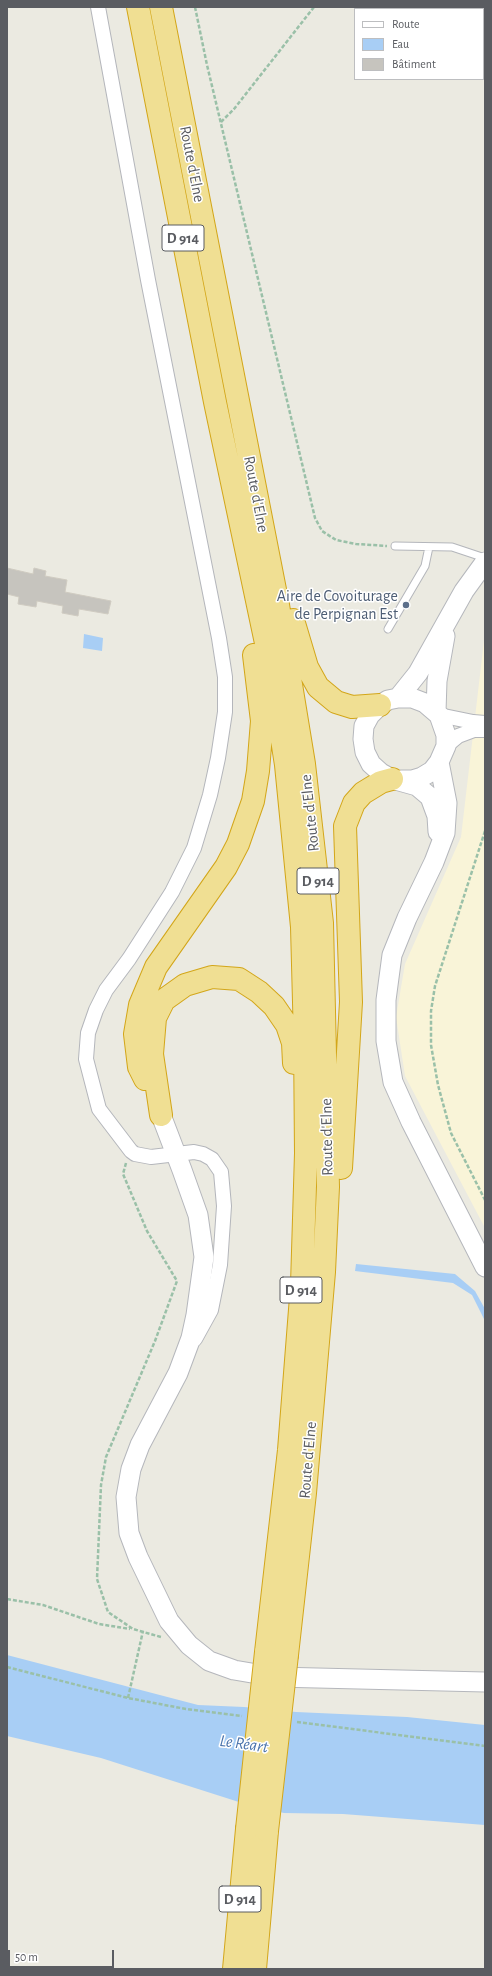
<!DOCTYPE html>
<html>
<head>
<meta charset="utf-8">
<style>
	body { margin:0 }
	#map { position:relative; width:492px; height:1976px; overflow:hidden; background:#ebeae1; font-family:"Alegreya Sans",sans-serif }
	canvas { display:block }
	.frame { position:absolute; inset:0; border:8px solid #5a5c61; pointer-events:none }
	.legend { position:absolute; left:354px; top:8px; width:130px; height:72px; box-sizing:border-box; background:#fff; border:1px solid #bdbec0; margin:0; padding:5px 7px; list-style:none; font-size:12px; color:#5a5c61 }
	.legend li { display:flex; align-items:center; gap:8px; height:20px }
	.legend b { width:20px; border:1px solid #bdbec0 }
	.scale { position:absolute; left:8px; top:1950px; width:106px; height:18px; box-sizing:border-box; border:2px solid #5a5c61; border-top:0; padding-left:5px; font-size:12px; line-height:14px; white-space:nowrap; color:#5a5c61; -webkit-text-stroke:3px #fff; paint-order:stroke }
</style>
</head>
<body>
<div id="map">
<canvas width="492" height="1976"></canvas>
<div class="frame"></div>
<ul class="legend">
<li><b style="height:5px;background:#fff"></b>Route</li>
<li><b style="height:11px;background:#a8cef5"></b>Eau</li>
<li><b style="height:11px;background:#c6c4be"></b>Bâtiment</li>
</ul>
<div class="scale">50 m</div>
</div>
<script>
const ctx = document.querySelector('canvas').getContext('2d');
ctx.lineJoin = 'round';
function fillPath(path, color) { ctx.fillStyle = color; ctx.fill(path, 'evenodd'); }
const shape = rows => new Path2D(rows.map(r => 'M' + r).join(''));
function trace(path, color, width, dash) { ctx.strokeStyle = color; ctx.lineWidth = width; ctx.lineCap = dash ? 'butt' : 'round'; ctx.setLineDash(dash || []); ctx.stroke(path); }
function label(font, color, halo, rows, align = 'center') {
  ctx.font = font + ' "Alegreya Sans",sans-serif'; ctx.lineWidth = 3; ctx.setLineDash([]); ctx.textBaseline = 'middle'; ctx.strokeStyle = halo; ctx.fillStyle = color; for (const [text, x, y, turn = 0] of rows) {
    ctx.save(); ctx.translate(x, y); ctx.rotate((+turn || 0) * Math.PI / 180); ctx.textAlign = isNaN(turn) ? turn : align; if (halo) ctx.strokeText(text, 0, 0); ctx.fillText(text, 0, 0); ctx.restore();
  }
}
fillPath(shape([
	[485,632,485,1228,405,1076,396,1017,405,964,461,837]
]), '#f9f4d8');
fillPath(shape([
	[84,634,103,638,102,651,83,648],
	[356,1264,455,1274,475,1291,485,1309,485,1321,472,1295,453,1283,355,1271],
	[7,1655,198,1705,244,1707,296,1712,407,1717,485,1725,485,1825,343,1814,284,1813,242,1803,101,1758,7,1736]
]), '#a8cef5');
const building = shape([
	[7,568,33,574,34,568,46,571,45,576,67,580,65,592,111,601,108,614,79,609,78,616,62,613,63,606,37,601,36,607,18,604,19,597,7,594,7,568]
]);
fillPath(building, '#c6c4be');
trace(building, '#cfcbc1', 1);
const lane = shape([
	[395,546,452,547,485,558],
	[388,629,425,566,429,547]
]);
const street = shape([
	[98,7,148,280,219,638,225,677,225,712,218,758,210,795,194,848,172,892,129,959,106,990,96,1010,88,1033,86,1059,99,1109,131,1151,135,1154,151,1157,194,1152,203,1154,212,1159,221,1172,224,1206,220,1265,211,1310,195,1339],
	[439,715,473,722,485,723],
	[446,746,458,736,474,730,485,730]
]);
const secondary = shape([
	[398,698,418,673,464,591,485,562],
	[436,712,437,681,445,636],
	[439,762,447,803,445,833,434,862,407,918,392,955,386,1000,386,1041,393,1082,411,1122,485,1267],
	[400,780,412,780,422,777,432,771,439,762,446,746,446,735,439,715,425,703,412,698,398,698,388,700,380,705,370,715,364,726,363,739,365,752,371,764,381,773,392,779,417,786,430,797,437,816,438,832],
	[161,1115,182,1170,198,1215,204,1257,196,1315,191,1338,178,1373,140,1445,131,1469,126,1497,129,1533,138,1557,169,1621,189,1645,209,1661,234,1670,275,1677,485,1682]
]);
const highway = shape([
	[138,7,215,402,270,662,286,765,302,927,305,1040,306,1153,302,1284,289,1450,266,1652],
	[161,7,278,605,304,764,322,923,328,1187,324,1272,305,1493,287,1655],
	[293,620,307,667,318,687,336,702,352,707,380,705],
	[145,1079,139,1067,135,1034,140,1005,156,967,226,867,238,844,253,801,258,771,262,721,254,655],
	[161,1115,152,1054,155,1018,164,1000,185,985,212,977,239,979,259,992,274,1006,287,1025,293,1043,294,1063],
	[341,1168,351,1002,345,826,354,803,363,793,381,782,392,779],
	[234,1969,247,1829],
	[255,1969,267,1831]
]);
trace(lane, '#b4b6bb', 9);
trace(street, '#b4b6bb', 16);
trace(secondary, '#b5b7bc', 21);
trace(highway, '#d3a619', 24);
trace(shape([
	[195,7,207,65,315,518,322,531,336,540,356,544,387,546],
	[221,122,234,109,314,7],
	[485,831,435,986,431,1011,431,1045,438,1085,451,1133,485,1200],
	[126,1163,123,1174,134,1200,147,1231,177,1281,155,1341,106,1457,101,1485,97,1579,108,1612,133,1629,161,1637],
	[7,1599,43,1605,99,1624,130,1629],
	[7,1667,128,1698,186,1709,242,1716],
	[128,1698,143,1631],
	[297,1722,485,1746]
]), '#9ac0a8', 2.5, [4, 2]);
trace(lane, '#fff', 7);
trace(street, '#fff', 14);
trace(secondary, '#fff', 19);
trace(highway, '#f0df93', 22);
const highwayBridge = shape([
	[247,1829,266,1652],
	[267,1831,287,1655]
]);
trace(highwayBridge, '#d3a619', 24, []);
trace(highwayBridge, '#f0df93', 22);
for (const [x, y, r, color] of [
	[406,605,4,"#5c6f8a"]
]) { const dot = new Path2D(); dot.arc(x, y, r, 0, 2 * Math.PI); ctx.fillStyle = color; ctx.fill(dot); trace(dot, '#fff', 1.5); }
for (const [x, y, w] of [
	[183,238,42],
	[318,881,42],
	[301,1290,42],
	[240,1899,42]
]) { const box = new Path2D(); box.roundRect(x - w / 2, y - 13, w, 26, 3); ctx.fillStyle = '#fff'; ctx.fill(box); trace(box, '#5a5c61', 1); }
label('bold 15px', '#5a5c61', null, [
	["D 914",183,238],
	["D 914",318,881],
	["D 914",301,1290],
	["D 914",240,1899]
]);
label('16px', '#5a5c61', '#fff', [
	["Route d'Elne",192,164,79],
	["Route d'Elne",256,494,79],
	["Route d'Elne",310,813,-96],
	["Route d'Elne",327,1137,-91],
	["Route d'Elne",308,1460,-85]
]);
label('16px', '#4e5e75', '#fff', [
	["Aire de Covoiturage",398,596],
	["de Perpignan Est",398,614]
], 'right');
label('italic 17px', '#4b74ac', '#fff', [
	["Le Réart",244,1744,8]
]);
</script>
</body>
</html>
